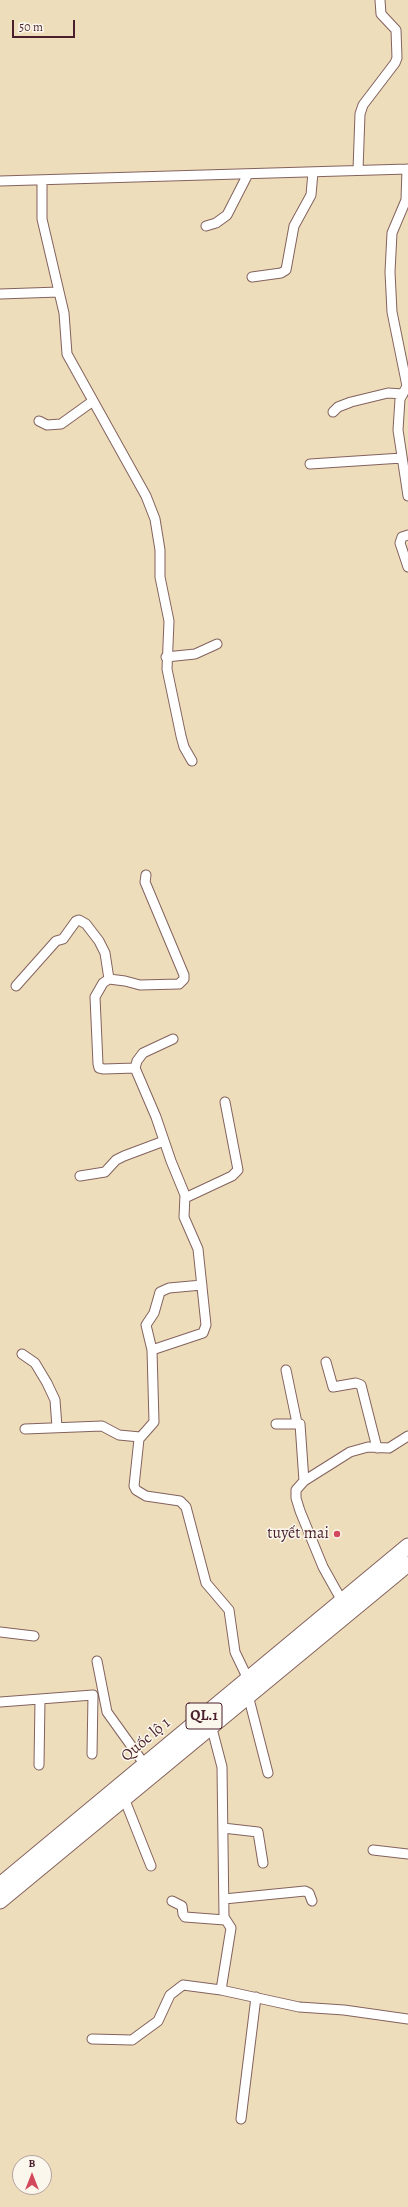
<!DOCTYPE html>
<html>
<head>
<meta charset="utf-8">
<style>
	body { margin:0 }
	#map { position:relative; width:408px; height:2207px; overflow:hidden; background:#edb; font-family:Alegreya,serif }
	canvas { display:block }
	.north { position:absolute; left:12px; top:2155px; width:40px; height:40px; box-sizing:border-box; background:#fbf7ec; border:1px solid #b4a19f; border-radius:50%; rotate:0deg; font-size:11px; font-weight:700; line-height:16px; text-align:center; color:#4a1f2b }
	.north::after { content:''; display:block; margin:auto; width:14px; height:18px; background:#d1495b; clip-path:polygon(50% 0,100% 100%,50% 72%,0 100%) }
	.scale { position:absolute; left:12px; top:20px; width:63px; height:18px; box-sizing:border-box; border:2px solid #4a1f2b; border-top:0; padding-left:5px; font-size:12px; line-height:14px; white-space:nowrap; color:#4a1f2b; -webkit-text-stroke:3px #fbf7ec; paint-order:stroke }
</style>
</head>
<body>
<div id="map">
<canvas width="408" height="2207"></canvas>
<div class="north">B</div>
<div class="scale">50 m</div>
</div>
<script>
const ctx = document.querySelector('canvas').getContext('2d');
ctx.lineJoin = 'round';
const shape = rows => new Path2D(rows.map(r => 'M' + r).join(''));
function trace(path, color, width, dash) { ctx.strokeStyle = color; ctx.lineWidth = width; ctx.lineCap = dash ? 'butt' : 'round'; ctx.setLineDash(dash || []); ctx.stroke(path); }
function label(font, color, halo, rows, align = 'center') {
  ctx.font = font + ' Alegreya,serif'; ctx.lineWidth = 3; ctx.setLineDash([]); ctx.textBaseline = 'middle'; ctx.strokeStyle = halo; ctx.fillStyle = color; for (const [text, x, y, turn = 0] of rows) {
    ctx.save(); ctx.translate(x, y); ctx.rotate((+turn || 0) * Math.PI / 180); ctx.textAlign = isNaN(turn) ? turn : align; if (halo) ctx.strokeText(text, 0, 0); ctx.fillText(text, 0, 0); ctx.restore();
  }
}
const minor = shape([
	[407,169,406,200,392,233,390,272,392,312,407,386,400,399,398,430,408,496],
	[358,170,360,114,363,105,395,63,397,58,396,30,381,14,380,0],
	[42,180,42,219,64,313,67,354,146,496,155,519,160,550,160,577,169,621,167,669,181,736,184,747,192,761],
	[0,181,408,169],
	[206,226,216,223,227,215,248,174],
	[252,277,281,273,286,270,294,226,311,195,313,172],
	[0,294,59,292],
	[333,412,338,407,351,402,388,393,403,394],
	[39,421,47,425,61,424,93,401],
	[310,464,402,458],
	[408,535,402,537,400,543,408,567],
	[166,657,195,654,217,644],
	[146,875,145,882,184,975,184,979,179,984,140,985,125,981,109,979,103,983,95,997,98,1064,99,1068,104,1069,135,1068,156,1117,171,1161,185,1195,184,1217,198,1249,206,1325,203,1333,152,1350,154,1422,139,1439,134,1486,136,1490,146,1496,180,1501,186,1507,206,1583,229,1610,235,1652,248,1679],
	[16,986,56,941,63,939,76,921,79,920,86,924,99,941,105,953,109,979],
	[135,1068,137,1061,143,1053,173,1039],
	[80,1176,105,1172,116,1160,124,1156,164,1141],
	[185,1198,232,1176,238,1170,225,1102],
	[152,1350,146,1325,154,1313,160,1292,169,1288,202,1285],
	[22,1354,35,1363,47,1383,55,1400,57,1427],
	[326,1362,333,1387,356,1383,361,1385,377,1448],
	[286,1370,297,1423],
	[276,1424,300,1424,304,1481],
	[25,1429,102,1426,119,1435,140,1437],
	[342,1601,323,1567,300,1511,296,1498,296,1490,304,1481,350,1452,368,1447,389,1448,408,1436],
	[0,1632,34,1636],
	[97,1661,107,1712,145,1765],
	[248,1695,268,1773],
	[0,1702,93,1695,92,1754],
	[211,1725,222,1767,224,1917,231,1928,221,1990],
	[39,1765,40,1699],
	[124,1798,151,1866],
	[223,1828,258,1832,263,1863],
	[373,1850,408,1854],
	[224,1899,305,1891,309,1893,312,1901],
	[172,1901,182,1906,183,1914,185,1917,225,1920],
	[92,2039,132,2040,158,2021,170,1995,183,1985,221,1990,299,2007,344,2010,408,2019],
	[241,2119,256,1997]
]);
const trunk = shape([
	[0,1885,408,1546],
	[0,1901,408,1564]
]);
trace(minor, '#83625d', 11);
trace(trunk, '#83625d', 17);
trace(minor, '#fff', 9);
trace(trunk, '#fff', 15);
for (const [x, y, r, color] of [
	[337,1534,4,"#d1495b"]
]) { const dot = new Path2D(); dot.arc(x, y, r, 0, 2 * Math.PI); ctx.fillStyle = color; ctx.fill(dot); trace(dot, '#fbf7ec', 1.5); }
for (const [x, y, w] of [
	[204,1716,36]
]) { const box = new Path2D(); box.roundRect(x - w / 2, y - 13, w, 26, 3); ctx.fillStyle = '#fbf7ec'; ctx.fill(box); trace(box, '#4a1f2b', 1); }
label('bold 15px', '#4a1f2b', null, [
	["QL.1",204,1716]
]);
label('16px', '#4a1f2b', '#fbf7ec', [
	["tuyết mai",329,1534]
], 'right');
label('16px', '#4a1f2b', '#fbf7ec', [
	["Quốc lộ 1",146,1740,-40]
]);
</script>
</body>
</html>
